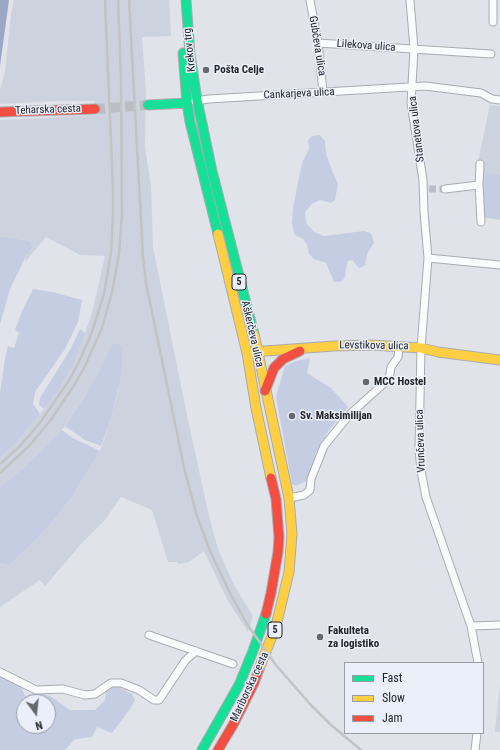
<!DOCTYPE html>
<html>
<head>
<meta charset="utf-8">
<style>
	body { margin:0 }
	#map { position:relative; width:500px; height:750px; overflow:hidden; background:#e0e3ea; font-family:"Roboto Condensed",sans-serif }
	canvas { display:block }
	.legend { position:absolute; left:344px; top:662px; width:140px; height:72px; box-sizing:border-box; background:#eaeffa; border:1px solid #9a9ea6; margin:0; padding:5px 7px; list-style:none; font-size:12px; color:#232529 }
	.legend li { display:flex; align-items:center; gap:8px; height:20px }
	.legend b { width:20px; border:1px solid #9a9ea6 }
	.north { position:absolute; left:16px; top:694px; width:40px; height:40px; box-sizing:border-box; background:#eaeffa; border:1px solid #9a9ea6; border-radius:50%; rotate:165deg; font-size:11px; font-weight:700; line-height:16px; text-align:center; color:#232529 }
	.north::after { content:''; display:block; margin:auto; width:14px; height:18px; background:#65686d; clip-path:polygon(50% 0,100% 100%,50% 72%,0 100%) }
</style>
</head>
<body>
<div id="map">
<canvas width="500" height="750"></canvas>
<ul class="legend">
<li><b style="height:5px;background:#16e098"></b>Fast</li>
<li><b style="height:5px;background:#ffcf43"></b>Slow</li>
<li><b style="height:5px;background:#f24e42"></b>Jam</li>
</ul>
<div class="north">N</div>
</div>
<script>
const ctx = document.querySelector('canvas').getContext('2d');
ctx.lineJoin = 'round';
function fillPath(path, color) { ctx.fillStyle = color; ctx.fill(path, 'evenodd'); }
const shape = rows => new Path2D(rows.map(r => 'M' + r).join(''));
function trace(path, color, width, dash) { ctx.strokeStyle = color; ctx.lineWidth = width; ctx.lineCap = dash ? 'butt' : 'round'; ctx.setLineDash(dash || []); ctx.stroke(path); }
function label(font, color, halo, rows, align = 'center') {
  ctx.font = font + ' "Roboto Condensed",sans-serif'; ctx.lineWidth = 3; ctx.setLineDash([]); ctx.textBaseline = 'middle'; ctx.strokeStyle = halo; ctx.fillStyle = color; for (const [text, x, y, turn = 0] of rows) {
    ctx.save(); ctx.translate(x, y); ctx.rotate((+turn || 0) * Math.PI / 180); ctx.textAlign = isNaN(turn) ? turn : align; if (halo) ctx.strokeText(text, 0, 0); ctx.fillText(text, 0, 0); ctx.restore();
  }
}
fillPath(shape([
	[14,0,169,0,171,36,142,37,146,92,145,147,151,186,153,247,188,420,209,516,218,549,234,585,253,616,248,632,228,601,204,551,189,562,178,564,177,562,168,562,152,510,121,497,105,520,82,543,45,586,40,580,0,607,0,563,9,565,36,540,52,522,72,497,100,451,112,416,118,391,122,345,113,342,101,370,87,393,62,430,22,469,0,487,0,458,17,442,44,409,58,391,75,361,92,313,105,256,80,255,46,237,25,262,26,256,33,248,30,241,0,236,0,120,97,115,94,101,60,101,0,104,0,89,5,72,11,14],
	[490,105,500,106,500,220,477,217,484,172,476,170],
	[500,684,500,732,495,732]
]), '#cdd3de');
fillPath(shape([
	[320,135,325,141,326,154,333,173,338,184,335,200,331,203,320,200,312,204,305,212,306,223,314,232,324,236,364,231,371,233,374,243,367,254,365,265,362,267,359,268,352,260,348,261,346,268,345,277,342,281,338,282,334,282,326,263,314,259,309,254,307,244,303,239,295,235,292,224,293,208,299,177,303,161,309,149,308,140,312,136],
	[486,173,500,175,500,219,480,217],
	[0,236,30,241,33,248,26,256,10,289,0,324],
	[33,289,52,292,82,300,78,322,65,349,35,392,33,404,40,414,17,442,0,458,0,393,5,359,8,346,14,348,19,333,15,330,22,311],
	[80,329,85,333,75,361,58,391,44,409,39,405,40,398,70,350],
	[113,342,122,345,122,370,112,416,101,446,85,440,65,426,87,393,100,370],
	[310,358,307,373,331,388,348,407,329,430,315,454,311,479,296,486,292,484,276,397,285,366,296,361],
	[62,430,71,437,100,451,72,497,52,522,36,540,9,565,0,563,0,487,22,469],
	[0,675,10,679,20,686,23,690,24,695,29,697,32,697,33,695,38,693,50,696,70,710,95,710,105,700,106,692,109,688,116,686,132,694,135,700,130,709,112,733,97,727,92,737,75,739,65,750,0,750],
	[24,702,48,702,48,726,24,726]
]), '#c4cde2');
fillPath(shape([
	[0,0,9,0,0,66]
]), '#9aa8c8');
trace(shape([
	[429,189,445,189]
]), '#babdc3', 7, [7, 3.5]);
trace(shape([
	[95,109,148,105]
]), '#babdc3', 10, [10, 5]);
const street = shape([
	[310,0,318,43,323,92],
	[410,0,414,49,411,103,423,180,424,212,428,258,421,348,419,449,421,471,426,497,434,520,471,626,478,663],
	[493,22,493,0],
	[318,43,491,54],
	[195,101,209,99,425,86,481,93,492,99,500,100],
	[479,185,480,164],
	[445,189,479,185,481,222],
	[428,258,500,265],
	[289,498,304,495,310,490,311,479,324,446,350,414,389,379,391,367,398,357,399,346],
	[471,626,500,625],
	[149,635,233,664],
	[0,672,36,690,63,689,85,695,95,694,111,683,121,683,139,690,154,700,159,700,185,661,196,651],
	[475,750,477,733]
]);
const fast = shape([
	[186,0,190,54,197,100,212,171,254,334],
	[183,53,187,103,190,122,218,234],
	[148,105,187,103],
	[202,750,239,685,253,651,266,614]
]);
const slow = shape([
	[218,234,247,353,256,408,271,478],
	[254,334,289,498,292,534,289,572,276,626,259,669],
	[251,352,334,346,371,345,421,348,438,352,500,360]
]);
const jam = shape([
	[0,112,95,109],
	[265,391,274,368,283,359,300,351],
	[266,614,271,593,278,552,279,537,276,499,271,478],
	[218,750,233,725,254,683,259,669]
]);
trace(street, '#aaabb0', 9);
trace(fast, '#aaabb0', 11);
trace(slow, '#aaabb0', 11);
trace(jam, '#aaabb0', 11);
trace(street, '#fafbfc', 7);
trace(fast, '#16e098', 9);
trace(slow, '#ffcf43', 9);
trace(jam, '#f24e42', 9);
trace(shape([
	[129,0,143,257,146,283,185,472,197,516,210,551,231,595,247,624,275,664,310,704,331,725,361,750],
	[0,464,20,446,39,424,68,382,79,362,92,332,104,294,111,253,113,215,113,189,105,0],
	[0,473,29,446,50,421,75,384,85,366,102,328,112,292,119,254,122,214,121,78,118,0]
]), '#c1c3c5', 2.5);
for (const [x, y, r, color] of [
	[206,70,4,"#65686d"],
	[366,382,4,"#65686d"],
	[292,416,4,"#65686d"],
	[320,637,4,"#65686d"]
]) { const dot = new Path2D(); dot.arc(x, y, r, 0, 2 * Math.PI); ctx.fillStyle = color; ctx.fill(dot); trace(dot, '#eaeffa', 1.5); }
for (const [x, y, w] of [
	[239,282,14],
	[275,630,14]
]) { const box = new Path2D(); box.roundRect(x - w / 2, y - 8, w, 16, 3); ctx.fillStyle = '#eaeffa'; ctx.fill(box); trace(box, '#232529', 1); }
label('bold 10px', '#232529', null, [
	["5",239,282],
	["5",275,630]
]);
label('11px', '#232529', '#eaeffa', [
	["Gubčeva ulica",317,46,81],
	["Lilekova ulica",366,46,4],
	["Krekov trg",190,50,-96],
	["Cankarjeva ulica",299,94,-3],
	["Teharska cesta",48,110,-2],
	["Stanetova ulica",417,129,-97],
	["Aškerčeva ulica",252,334,77],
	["Levstikova ulica",374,346,1],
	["Vrunčeva ulica",421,441,-92],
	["Mariborska cesta",250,687,-65]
]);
label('bold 11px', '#232529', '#eaeffa', [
	["Pošta Celje",214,70],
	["MCC Hostel",374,382],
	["Sv. Maksimilijan",300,416],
	["Fakulteta",328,631],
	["za logistiko",328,644]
], 'left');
</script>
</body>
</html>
